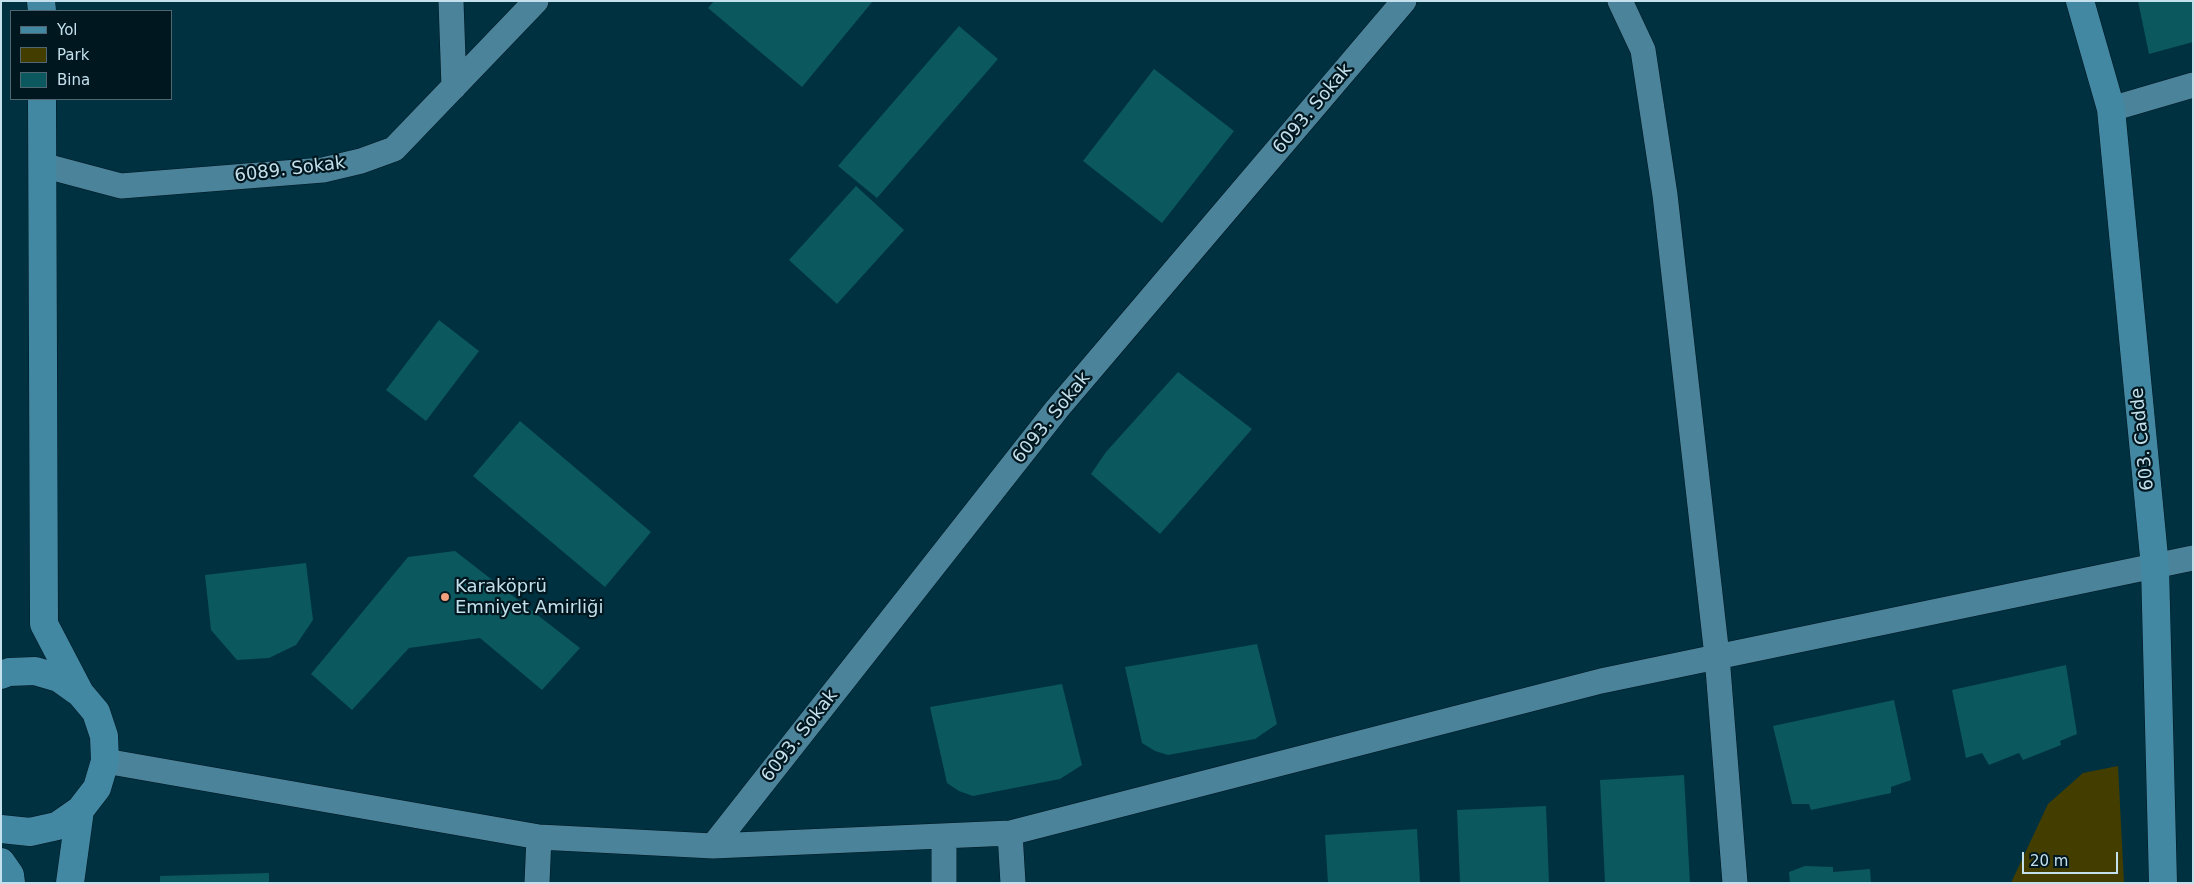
<!DOCTYPE html>
<html>
<head>
<meta charset="utf-8">
<style>
	body { margin:0 }
	#map { position:relative; width:2194px; height:884px; overflow:hidden; background:#003140; font-family:"DejaVu Sans",sans-serif }
	canvas { display:block }
	.frame { position:absolute; inset:0; border:2px solid #c3e0ec; pointer-events:none }
	.legend { position:absolute; left:10px; top:10px; width:162px; height:90px; box-sizing:border-box; background:#01171f; border:1px solid #4f6771; margin:0; padding:6px 9px; list-style:none; font-size:15px; color:#c3e0ec }
	.legend li { display:flex; align-items:center; gap:10px; height:25px }
	.legend b { width:25px; border:1px solid #4f6771 }
	.scale { position:absolute; left:2022px; top:852px; width:96px; height:22px; box-sizing:border-box; border:2px solid #c3e0ec; border-top:0; padding-left:6px; font-size:15px; line-height:18px; white-space:nowrap; color:#c3e0ec; -webkit-text-stroke:4px #01171f; paint-order:stroke }
</style>
</head>
<body>
<div id="map">
<canvas width="2194" height="884"></canvas>
<div class="frame"></div>
<ul class="legend">
<li><b style="height:6px;background:#4388a2"></b>Yol</li>
<li><b style="height:14px;background:#433e00"></b>Park</li>
<li><b style="height:14px;background:#0b585f"></b>Bina</li>
</ul>
<div class="scale">20 m</div>
</div>
<script>
const ctx = document.querySelector('canvas').getContext('2d');
ctx.lineJoin = 'round';
function fillPath(path, color) { ctx.fillStyle = color; ctx.fill(path, 'evenodd'); }
const shape = rows => new Path2D(rows.map(r => 'M' + r).join(''));
function trace(path, color, width, dash) { ctx.strokeStyle = color; ctx.lineWidth = width; ctx.lineCap = dash ? 'butt' : 'round'; ctx.setLineDash(dash || []); ctx.stroke(path); }
function label(font, color, halo, rows, align = 'center') {
  ctx.font = font + ' "DejaVu Sans",sans-serif'; ctx.lineWidth = 4.5; ctx.setLineDash([]); ctx.textBaseline = 'middle'; ctx.strokeStyle = halo; ctx.fillStyle = color; for (const [text, x, y, turn = 0] of rows) {
    ctx.save(); ctx.translate(x, y); ctx.rotate((+turn || 0) * Math.PI / 180); ctx.textAlign = isNaN(turn) ? turn : align; if (halo) ctx.strokeText(text, 0, 0); ctx.fillText(text, 0, 0); ctx.restore();
  }
}
fillPath(shape([
	[2118,766,2124,883,2011,883,2048,804,2083,773]
]), '#433e00');
fillPath(shape([
	[714,1,873,1,802,87,708,8],
	[2138,1,2193,1,2193,42,2149,54],
	[959,26,998,59,877,198,838,166],
	[1154,69,1234,131,1162,223,1083,161],
	[856,186,904,230,837,304,789,260],
	[439,320,479,351,426,421,386,390],
	[1178,372,1252,429,1160,534,1091,474,1106,452],
	[520,421,651,532,605,587,473,476],
	[455,551,580,648,542,690,480,638,409,648,352,710,311,674,408,557],
	[306,563,313,620,296,645,269,658,237,660,211,630,205,575],
	[1257,644,1277,724,1255,739,1168,755,1155,751,1142,743,1125,667],
	[2066,665,2077,734,2060,741,2061,745,2023,760,2019,753,1989,765,1982,753,1966,758,1952,690],
	[1062,684,1082,765,1060,779,973,796,959,791,947,783,930,707],
	[1894,700,1911,780,1891,787,1891,793,1811,810,1809,804,1792,804,1773,726],
	[1684,775,1690,883,1605,883,1600,780],
	[1546,806,1549,883,1460,883,1457,810],
	[1417,829,1420,883,1328,883,1325,835],
	[1805,866,1833,867,1833,872,1870,869,1871,883,1790,883,1789,872],
	[269,873,269,883,160,883,160,876]
]), '#0b585f');
const street = shape([
	[451,1,454,87],
	[1620,1,1643,50,1665,195,1717,656,1735,883],
	[2111,109,2193,85],
	[42,165,121,186,323,170,361,161,394,149,536,1],
	[105,761,539,837,713,846,1010,833,1601,681,2193,558],
	[1010,833,1013,883],
	[944,836,944,883],
	[713,846,1057,409,1404,1],
	[537,883,539,837]
]);
const secondary = shape([
	[41,1,42,11],
	[2080,1,2111,109,2155,567,2163,883],
	[42,99,44,624,80,693],
	[1,675,9,672,35,671,59,678,80,693,96,712,104,736,105,761,97,788,80,810,57,826,30,832,1,829],
	[1,862,10,875,11,883],
	[70,883,80,810]
]);
trace(street, '#001722', 26);
trace(secondary, '#001722', 29);
trace(street, '#4b849a', 25);
trace(secondary, '#4388a2', 28);
for (const [x, y, r, color] of [
	[445,597,5,"#f1a17d"]
]) { const dot = new Path2D(); dot.arc(x, y, r, 0, 2 * Math.PI); ctx.fillStyle = color; ctx.fill(dot); trace(dot, '#01171f', 2); }
label('18px', '#c3e0ec', '#01171f', [
	["6093. Sokak",1313,109,-50],
	["6089. Sokak",290,170,-7],
	["6093. Sokak",1052,418,-51],
	["603. Cadde",2143,439,-96],
	["6093. Sokak",800,736,-52]
]);
label('18px', '#c3e0ec', '#01171f', [
	["Karaköprü",455,587],
	["Emniyet Amirliği",455,608]
], 'left');
</script>
</body>
</html>
